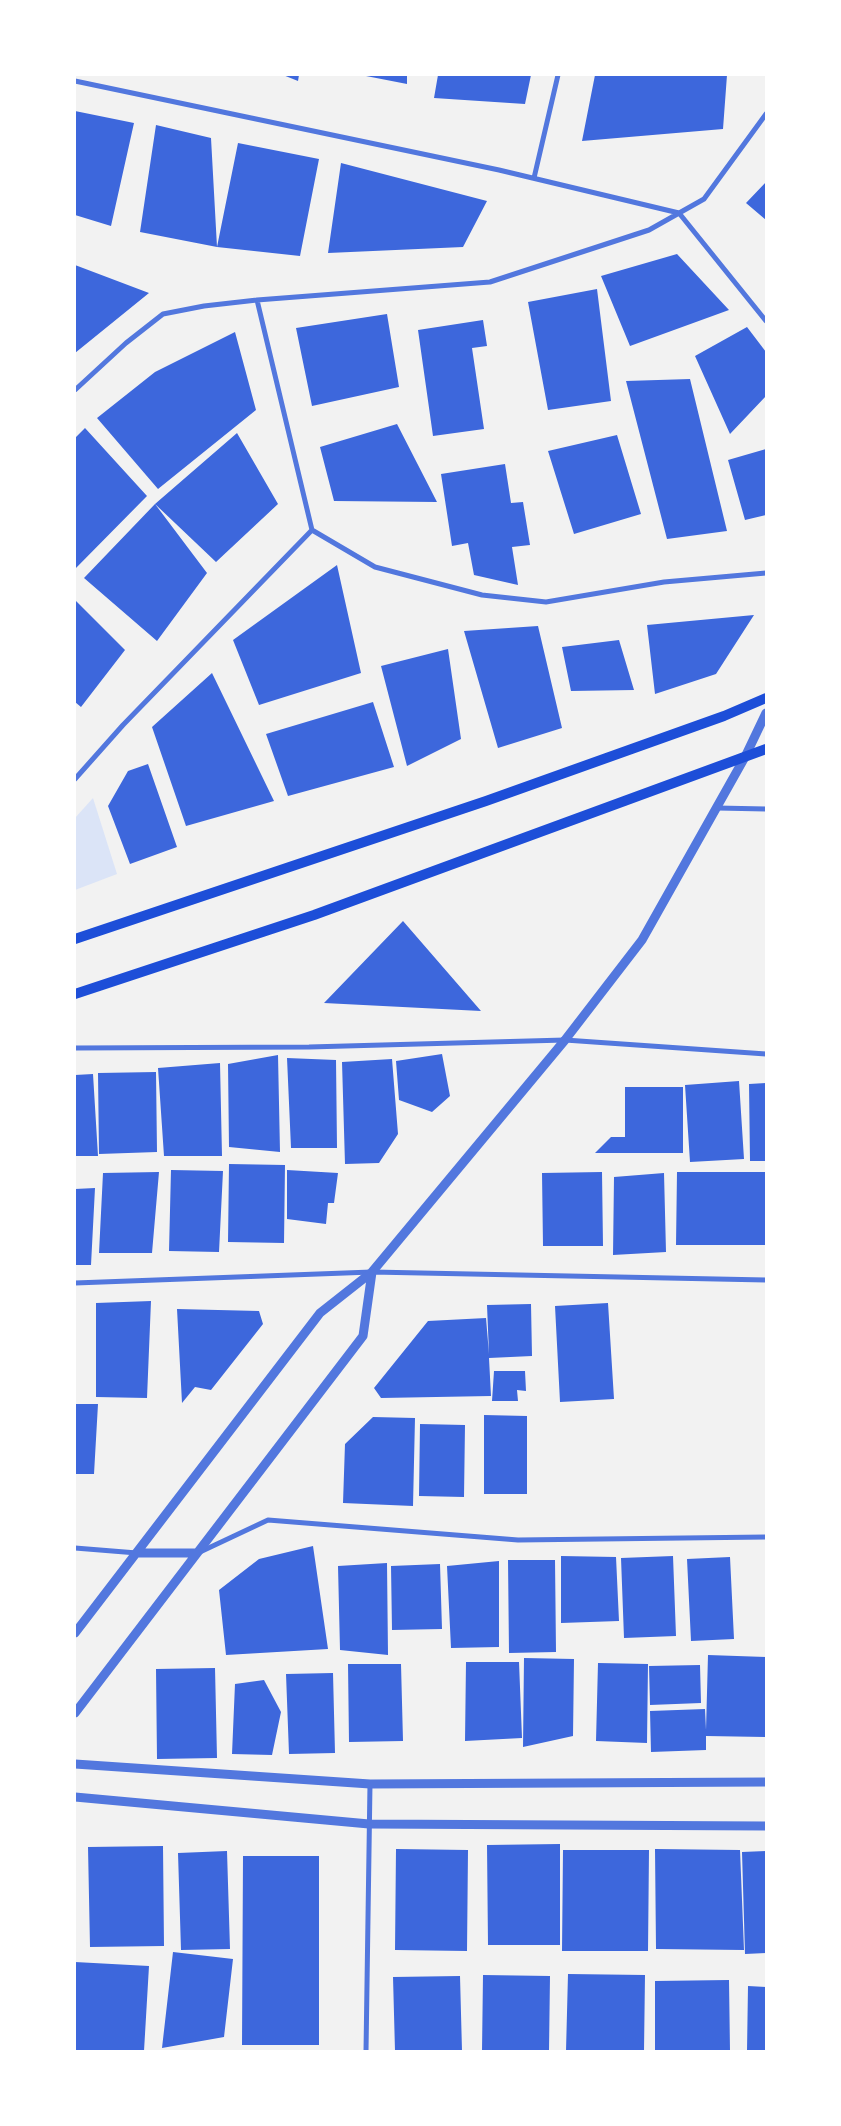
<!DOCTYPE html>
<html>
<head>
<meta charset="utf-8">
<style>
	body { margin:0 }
	#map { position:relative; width:841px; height:2126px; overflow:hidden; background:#f2f2f2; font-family:Manrope,sans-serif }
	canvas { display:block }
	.frame { position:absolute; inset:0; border:76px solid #fff; pointer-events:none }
</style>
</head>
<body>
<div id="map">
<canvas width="841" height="2126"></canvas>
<div class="frame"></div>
</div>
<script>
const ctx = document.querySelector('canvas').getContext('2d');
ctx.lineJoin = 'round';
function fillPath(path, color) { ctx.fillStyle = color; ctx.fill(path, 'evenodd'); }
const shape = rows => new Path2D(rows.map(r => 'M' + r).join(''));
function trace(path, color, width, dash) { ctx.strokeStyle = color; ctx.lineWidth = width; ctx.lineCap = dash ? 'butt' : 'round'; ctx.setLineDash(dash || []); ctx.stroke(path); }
fillPath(shape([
	[93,798,117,874,75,890,75,818]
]), '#dbe4f7');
fillPath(shape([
	[283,75,299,75,298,81],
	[366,75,407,75,407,84,366,76],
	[438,75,531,75,525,104,434,98],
	[595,75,727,75,723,129,582,141],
	[75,111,134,123,111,226,75,215],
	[156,125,211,138,217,247,140,232],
	[238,143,319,159,300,256,217,247],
	[341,163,487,201,463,247,328,253],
	[766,182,766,220,746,203],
	[677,254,729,310,630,346,601,276],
	[75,265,149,293,75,353],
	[597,289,611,401,548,410,528,302],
	[387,314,399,387,312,406,296,328],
	[483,320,487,346,472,348,484,429,433,436,418,330],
	[747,327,766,352,766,396,730,434,695,356],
	[235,332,256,410,158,489,97,418,155,372],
	[690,379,727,531,667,539,626,381],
	[397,424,437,502,334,501,320,447],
	[85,428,147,496,75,569,75,438],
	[237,433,278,504,216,562,155,504,207,573,157,641,84,578,155,504],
	[617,435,641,514,574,534,548,451],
	[766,449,766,515,745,520,728,460],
	[505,464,511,503,523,502,530,545,512,547,518,585,474,575,468,543,452,546,441,474],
	[337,565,361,673,259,705,233,640],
	[75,600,125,650,81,707,75,702],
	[754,615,716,674,655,694,647,625],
	[538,626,562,728,498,748,464,631],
	[619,640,634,690,571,691,562,647],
	[448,649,461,739,407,766,381,666],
	[212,673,274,801,186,826,152,727],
	[373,702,394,767,288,796,266,734],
	[148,764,177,847,130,864,108,806,128,771],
	[403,921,481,1011,324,1003],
	[442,1054,450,1096,432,1112,399,1100,396,1061],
	[278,1055,280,1152,229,1147,228,1064],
	[287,1058,336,1060,337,1148,291,1148],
	[392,1059,398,1134,379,1163,345,1164,342,1062],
	[220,1063,222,1156,164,1156,158,1068],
	[156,1072,157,1152,99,1154,98,1073],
	[93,1074,98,1156,75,1156,75,1075],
	[739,1081,744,1159,690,1162,685,1085],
	[766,1083,766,1161,750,1161,749,1084],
	[625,1087,683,1087,683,1153,595,1153,611,1137,625,1137],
	[229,1164,285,1165,284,1243,228,1242],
	[171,1170,223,1171,219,1252,169,1251],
	[287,1170,338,1173,334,1203,328,1203,326,1224,287,1219],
	[159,1172,152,1253,99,1253,103,1173],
	[602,1172,603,1246,543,1246,542,1173],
	[677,1172,766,1172,766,1245,676,1245],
	[664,1173,666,1252,613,1255,614,1177],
	[95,1188,91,1265,75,1265,75,1189],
	[151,1301,147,1398,96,1397,96,1303],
	[608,1303,614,1399,560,1402,555,1306],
	[531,1304,532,1356,489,1358,491,1396,381,1398,374,1388,428,1321,486,1318,489,1354,487,1305],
	[177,1309,259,1311,263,1324,211,1390,195,1387,182,1403],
	[494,1371,525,1371,526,1391,517,1390,518,1401,492,1401],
	[75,1404,98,1404,94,1474,75,1474],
	[484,1415,527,1416,527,1494,484,1494],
	[373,1417,415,1418,413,1506,343,1503,345,1444],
	[420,1424,465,1425,464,1497,419,1496],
	[313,1546,328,1649,226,1655,219,1590,259,1559],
	[561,1556,616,1557,619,1621,561,1623],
	[673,1556,676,1636,624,1638,621,1558],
	[730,1557,734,1639,691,1641,687,1559],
	[508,1560,555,1560,556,1652,509,1653],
	[499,1561,499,1647,451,1648,447,1566],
	[387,1563,388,1655,340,1650,338,1566],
	[440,1564,442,1629,392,1630,391,1566],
	[708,1655,766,1657,765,1737,706,1736,706,1750,651,1752,650,1711,705,1709,706,1730],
	[524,1658,574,1659,573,1736,523,1747],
	[466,1662,519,1662,522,1738,465,1741],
	[598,1663,648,1664,647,1743,596,1741],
	[348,1664,401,1664,403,1741,349,1742],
	[700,1665,701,1703,650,1705,649,1666],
	[215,1668,217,1758,157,1759,156,1669],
	[333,1673,335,1753,289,1754,286,1674],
	[264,1680,281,1712,272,1755,232,1754,235,1684],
	[560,1844,560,1945,488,1945,487,1845],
	[163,1846,164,1946,90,1947,88,1847],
	[396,1849,468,1850,467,1951,395,1950],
	[655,1849,740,1850,744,1950,656,1949],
	[563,1850,649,1850,648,1951,562,1951],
	[227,1851,230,1949,181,1950,178,1853],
	[766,1851,766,1953,745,1954,742,1852],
	[243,1856,319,1856,319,2045,242,2045],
	[173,1952,233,1959,224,2037,162,2048],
	[75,1962,149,1966,144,2051,75,2051],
	[568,1974,645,1975,644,2051,566,2051],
	[483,1975,550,1976,549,2051,482,2051],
	[460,1976,462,2051,395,2051,393,1977],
	[729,1980,730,2051,655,2051,655,1981],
	[748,1986,766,1987,766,2051,747,2051]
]), '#3d67dc');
trace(shape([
	[75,81,499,170,679,213,766,321],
	[534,178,558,75],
	[75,390,126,343,163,314,204,306,257,300,490,282,649,230,704,199,766,114],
	[312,530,375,567,482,595,546,602,664,582,766,573],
	[75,779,123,725,312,530,257,300],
	[717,808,766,809],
	[75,1048,309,1047,565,1040,766,1054],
	[75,1283,372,1272,766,1280],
	[75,1548,137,1553],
	[200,1552,268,1520,518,1540,766,1537],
	[366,2051,370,1784]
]), '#5277de', 5);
trace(shape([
	[138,1553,197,1553],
	[75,1633,320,1313,372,1272,565,1040,642,940,745,757,766,713],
	[75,1713,363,1336,372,1272],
	[75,1764,370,1784,766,1782],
	[75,1797,369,1824,766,1826]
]), '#5277de', 9);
trace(shape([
	[75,939,486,801,724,716,766,698],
	[75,994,314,915,766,749]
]), '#1d4ed8', 10);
</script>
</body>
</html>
